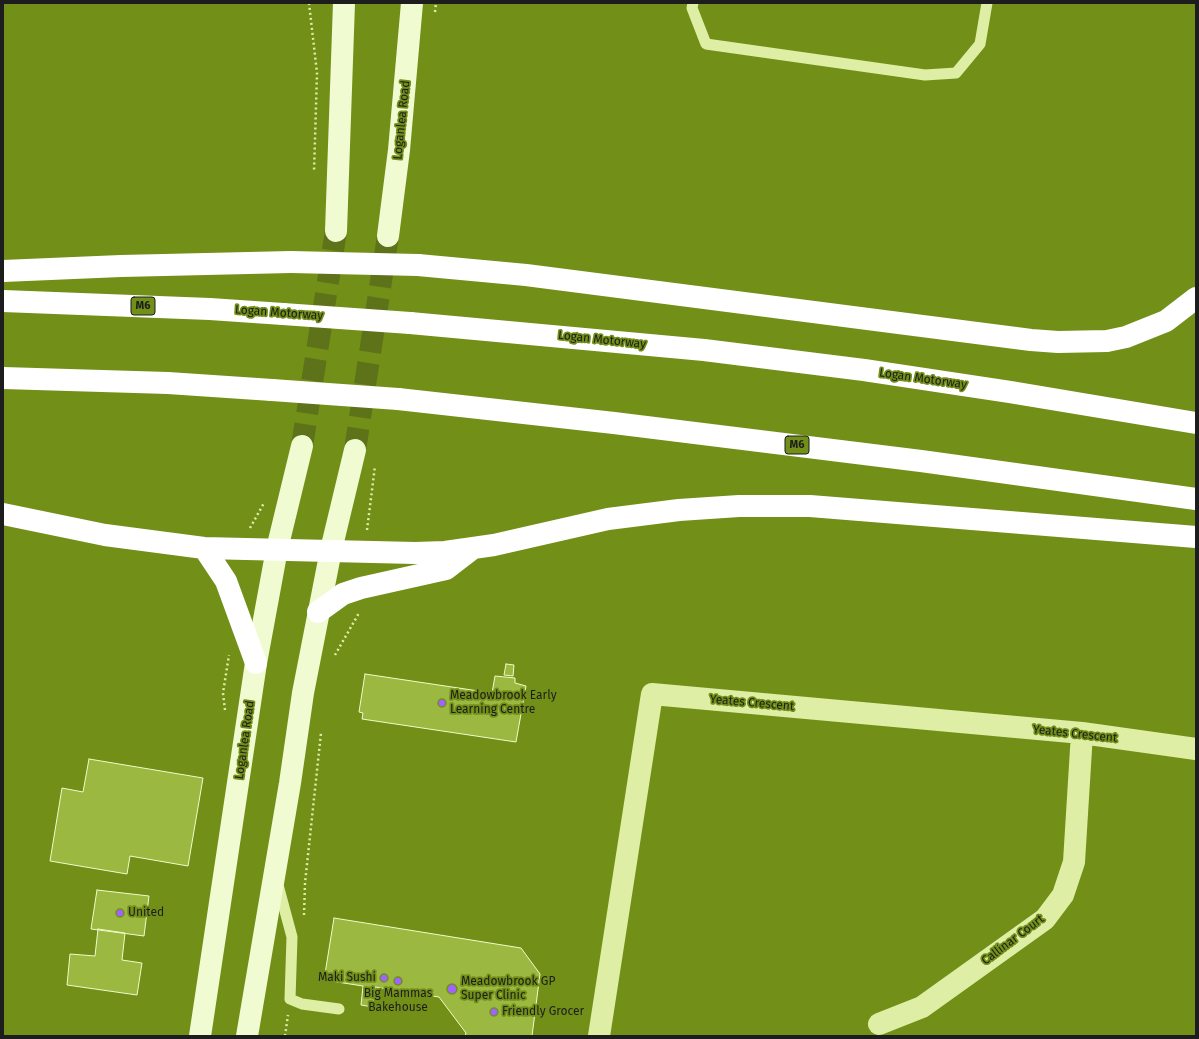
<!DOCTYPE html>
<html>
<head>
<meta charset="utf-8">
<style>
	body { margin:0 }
	#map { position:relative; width:1199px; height:1039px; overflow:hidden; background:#728f18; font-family:"Fira Sans",sans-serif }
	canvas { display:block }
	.frame { position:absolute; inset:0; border:4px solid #1d1d1d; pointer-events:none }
</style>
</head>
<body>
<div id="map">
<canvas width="1199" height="1039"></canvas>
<div class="frame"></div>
</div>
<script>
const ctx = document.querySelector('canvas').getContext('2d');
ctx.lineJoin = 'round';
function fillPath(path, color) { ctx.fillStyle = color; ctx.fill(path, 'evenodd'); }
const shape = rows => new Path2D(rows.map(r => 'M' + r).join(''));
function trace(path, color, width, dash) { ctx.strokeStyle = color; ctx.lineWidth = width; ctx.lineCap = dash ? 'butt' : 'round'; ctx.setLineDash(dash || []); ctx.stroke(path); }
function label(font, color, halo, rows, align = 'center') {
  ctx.font = font + ' "Fira Sans",sans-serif'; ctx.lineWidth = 3.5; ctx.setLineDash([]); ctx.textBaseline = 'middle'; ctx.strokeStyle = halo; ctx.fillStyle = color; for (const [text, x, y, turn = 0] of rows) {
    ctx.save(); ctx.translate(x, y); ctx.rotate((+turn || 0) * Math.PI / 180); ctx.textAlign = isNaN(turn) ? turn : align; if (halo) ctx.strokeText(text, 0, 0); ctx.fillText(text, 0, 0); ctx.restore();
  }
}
const building = shape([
	[506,664,514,665,513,676,504,675,506,664],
	[365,674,492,693,495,676,515,678,515,683,526,686,516,742,362,719,363,713,359,712,365,674],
	[89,759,203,778,188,866,130,856,127,874,50,861,62,788,83,792,89,759],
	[97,890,149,896,144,936,91,929,97,890],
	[334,918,521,948,540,974,532,1036,465,1036,466,1033,439,997,375,987,373,1007,361,1005,363,986,324,980,334,918],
	[98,929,125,933,122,960,142,963,137,995,67,985,70,954,95,956,98,929]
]);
fillPath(building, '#9bb840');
trace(building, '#f0fbcb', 1);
trace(shape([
	[302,446,336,231],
	[355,450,388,236]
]), '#5d7219', 22, [22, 11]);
trace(shape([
	[309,3,317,73,314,172],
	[435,12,436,3],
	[250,528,264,503],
	[367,530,375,466],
	[335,655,359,613],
	[225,710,223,693,229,655],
	[304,915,305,883,321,733],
	[285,1036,288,1015]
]), '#deefa5', 2.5, [2, 3]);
trace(shape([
	[693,3,692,8,706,44,925,75,956,73,980,44,987,3],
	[278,885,292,937,290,999,302,1004,339,1009]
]), '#deefa5', 11);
trace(shape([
	[879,1024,922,1007,1045,919,1063,895,1074,862,1082,733],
	[599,1036,652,694,1082,733,1196,749]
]), '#deefa5', 22);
trace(shape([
	[336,231,344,3],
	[388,236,399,150,412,3],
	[200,1036,256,663,277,549,302,446],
	[247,1036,290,783,303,693,331,550,355,450]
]), '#f0fbd2', 22);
trace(shape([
	[418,265,526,275,1031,340,1058,342,1107,341,1126,337,1166,321,1196,298],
	[3,271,121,266,291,262],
	[3,301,210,309,283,314],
	[410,323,704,350,864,370,1010,392,1196,423],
	[3,378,168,383,272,390],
	[398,399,614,423,921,461,1196,499],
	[3,514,105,535,204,548,415,553,445,552,494,545,608,519,679,510,739,506,810,506,1196,537],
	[204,548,226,581,256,663],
	[318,612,343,594,361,588,446,569,472,549]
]), '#fff', 22);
trace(shape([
	[291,262,418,265],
	[283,314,410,323],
	[272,390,398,399]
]), '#fff', 22);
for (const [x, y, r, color] of [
	[442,703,4,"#a163ff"],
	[120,913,4,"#a163ff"],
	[384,978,4,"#a163ff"],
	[398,981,4,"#a163ff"],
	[452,989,5,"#a163ff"],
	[494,1012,4,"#a163ff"]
]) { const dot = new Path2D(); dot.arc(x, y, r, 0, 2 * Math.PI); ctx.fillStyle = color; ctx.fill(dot); trace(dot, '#728f18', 1.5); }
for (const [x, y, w] of [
	[143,306,24],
	[797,445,24]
]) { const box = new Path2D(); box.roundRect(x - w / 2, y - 9, w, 18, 3); ctx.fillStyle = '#728f18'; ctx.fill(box); trace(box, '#1d1d1d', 1); }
label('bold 11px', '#1d1d1d', null, [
	["M6",143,306],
	["M6",797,445]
]);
label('12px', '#1d1d1d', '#728f18', [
	["Loganlea Road",402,120,-84],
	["Logan Motorway",279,313,4],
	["Logan Motorway",602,340,6],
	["Logan Motorway",923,379,8],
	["Yeates Crescent",752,703,5],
	["Yeates Crescent",1075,734,6],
	["Loganlea Road",245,740,-82],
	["Callinar Court",1013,940,-37]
]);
label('12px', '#1d1d1d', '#728f18', [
	["Meadowbrook Early",450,696],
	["Learning Centre",450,710],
	["United",128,913],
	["Maki Sushi",376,978,"right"],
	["Meadowbrook GP",461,982],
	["Super Clinic",461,996],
	["Big Mammas",398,994,"center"],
	["Bakehouse",398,1008,"center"],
	["Friendly Grocer",502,1012]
], 'left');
</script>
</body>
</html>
